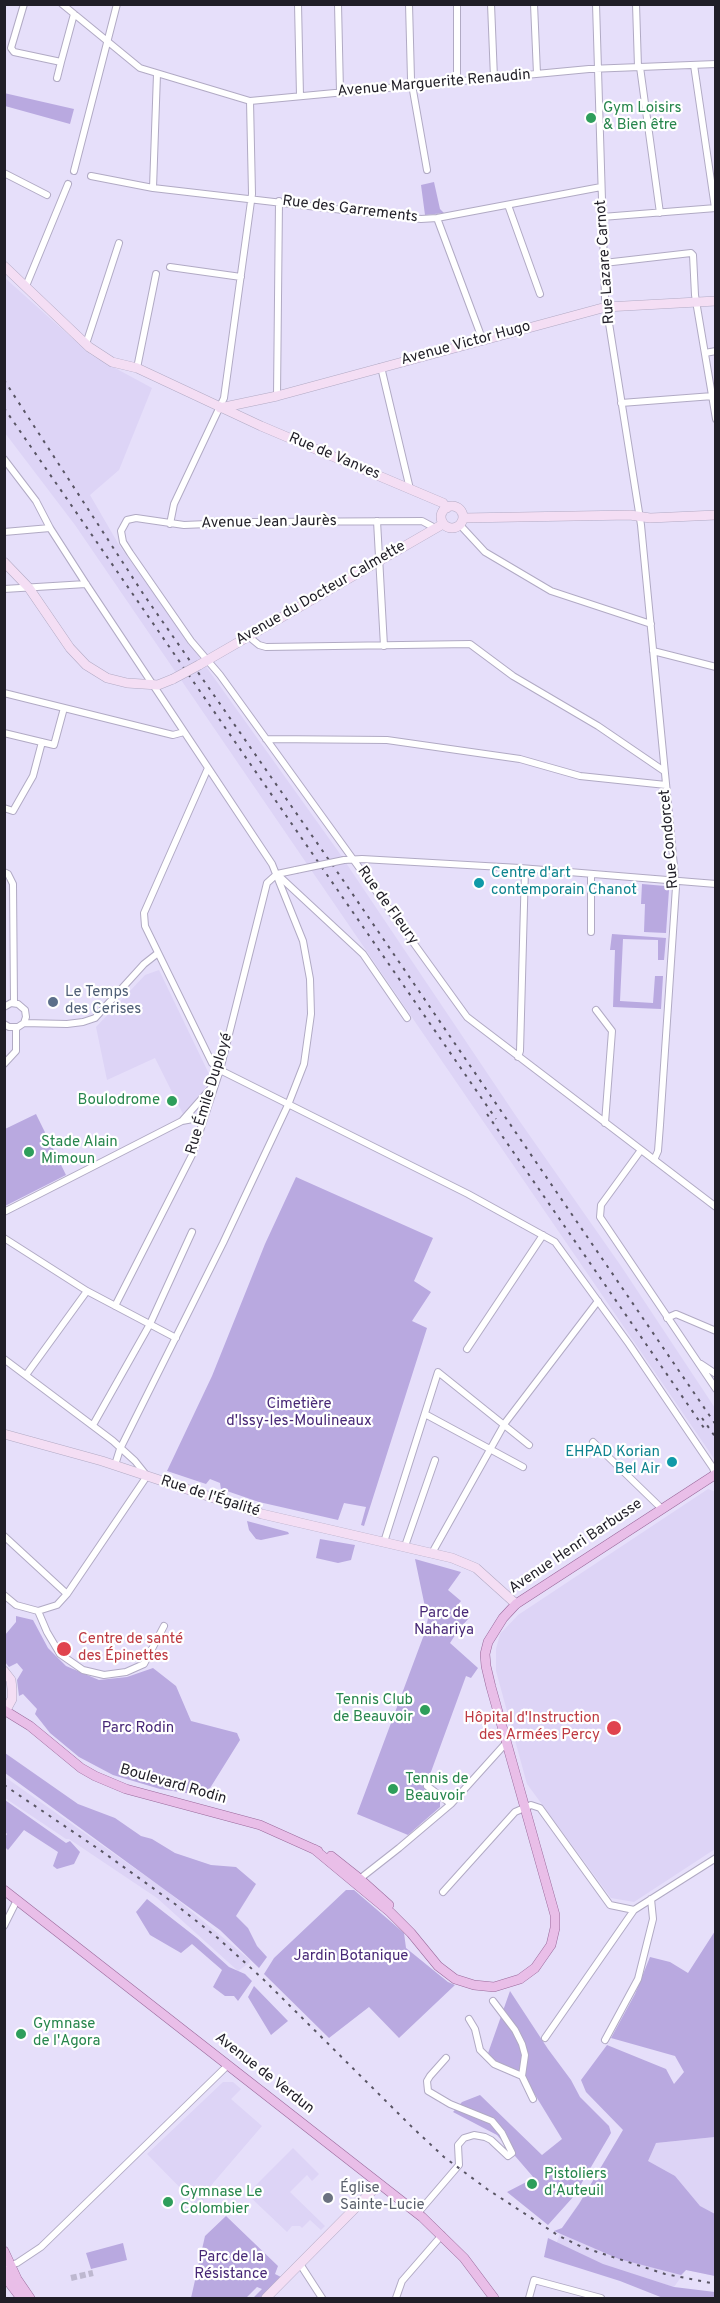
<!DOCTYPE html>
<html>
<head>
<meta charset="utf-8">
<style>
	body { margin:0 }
	#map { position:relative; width:720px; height:2303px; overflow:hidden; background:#e6dffa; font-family:Overpass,sans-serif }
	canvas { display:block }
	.frame { position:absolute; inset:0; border:6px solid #201e27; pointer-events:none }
</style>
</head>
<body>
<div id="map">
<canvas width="720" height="2303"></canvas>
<div class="frame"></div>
</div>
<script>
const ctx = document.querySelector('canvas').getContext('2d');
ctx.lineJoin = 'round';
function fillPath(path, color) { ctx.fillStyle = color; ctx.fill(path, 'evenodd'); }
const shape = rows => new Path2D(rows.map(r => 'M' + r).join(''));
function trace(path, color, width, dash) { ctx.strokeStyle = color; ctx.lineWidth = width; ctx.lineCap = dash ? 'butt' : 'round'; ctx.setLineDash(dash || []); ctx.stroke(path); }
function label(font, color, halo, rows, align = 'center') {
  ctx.font = font + ' Overpass,sans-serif'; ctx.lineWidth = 4.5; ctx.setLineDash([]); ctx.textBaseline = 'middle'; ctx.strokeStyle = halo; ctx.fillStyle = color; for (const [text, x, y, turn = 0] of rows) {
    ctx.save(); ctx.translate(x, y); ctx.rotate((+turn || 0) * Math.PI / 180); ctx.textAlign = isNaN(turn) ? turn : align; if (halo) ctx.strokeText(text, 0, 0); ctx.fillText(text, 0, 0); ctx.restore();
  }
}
fillPath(shape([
	[5,278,91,355,152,388,119,470,90,495,119,545,338,851,516,1116,621,1266,715,1408,715,1460,75,525,5,433],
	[159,970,210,1076,203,1092,183,1114,155,1058,107,1080,96,1027,145,975],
	[708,1489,716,1492,715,1849,634,1902,611,1898,527,1784,496,1671,496,1649,500,1634,518,1615],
	[5,1777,167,1891,250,1960,249,1963,238,1971,157,1898,69,1839,66,1839,5,1798],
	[223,2082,233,2082,241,2089,231,2099,262,2126,208,2189,209,2195,198,2206,147,2154],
	[623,2130,656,2143,715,2137,715,2276,686,2270,674,2287,554,2250,562,2228,596,2178],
	[293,2148,319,2174,312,2181,307,2175,290,2192,325,2226,321,2230,310,2220,302,2228,300,2226,292,2226,287,2232,247,2194]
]), '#ddd4f6');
fillPath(shape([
	[4,93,74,109,70,124,5,106],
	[434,182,440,209,444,213,425,215,421,185],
	[642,884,665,886,669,890,666,933,644,932,645,904,641,904],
	[612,934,666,938,664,960,658,960,658,940,623,939,620,1001,653,1003,655,976,663,976,661,1009,613,1007,615,950,610,950],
	[36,1114,66,1175,5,1206,5,1129],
	[296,1177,433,1238,414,1281,431,1292,412,1321,427,1328,364,1526,361,1525,366,1507,344,1503,338,1520,259,1502,221,1489,220,1483,210,1479,206,1484,167,1471,212,1376,265,1244],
	[247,1521,288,1532,289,1534,261,1540,256,1539,249,1530],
	[320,1539,355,1545,351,1560,338,1563,316,1558],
	[415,1559,461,1572,448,1590,461,1601,456,1607,470,1617,459,1629,450,1643,478,1668,471,1678,466,1676,424,1791,440,1801,440,1807,408,1835,357,1814,425,1632,430,1609,425,1607],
	[16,1616,33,1620,48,1648,66,1666,99,1680,127,1677,153,1668,176,1686,191,1721,237,1733,240,1740,207,1793,199,1795,160,1789,113,1775,79,1757,50,1733,35,1714,37,1709,23,1694,19,1696,17,1680,23,1670,17,1663,9,1667,5,1662,5,1635,16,1622],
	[5,1753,78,1804,115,1818,141,1836,152,1839,175,1853,211,1865,236,1867,256,1884,236,1916,248,1928,257,1946,267,1957,259,1968,220,1930,5,1773],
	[5,1800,66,1843,70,1841,80,1852,74,1864,57,1869,53,1866,58,1852,24,1830,8,1850,5,1847,5,1837,7,1834,5,1832],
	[346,1890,354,1890,404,1933,406,1948,448,1982,455,1985,399,2038,369,2007,329,2038,264,1974,274,1958],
	[147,1899,197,1938,229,1967,245,1974,252,1981,238,2001,234,1996,225,1996,213,1987,222,1970,192,1944,181,1953,150,1935,136,1912],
	[715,1931,715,2137,656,2143,648,2161,675,2176,700,2206,715,2214,715,2276,686,2270,681,2275,619,2259,554,2231,562,2228,579,2204,623,2130,586,2092,581,2080,607,2045,666,2069,674,2084,684,2072,675,2056,611,2038,635,1994,650,1957,670,1962,688,1973],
	[254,1986,288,2021,271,2035,248,1997],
	[510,1991,548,2049,571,2080,580,2097,609,2126,611,2133,574,2196,548,2225,507,2192,534,2178,497,2135,453,2112,462,2102,480,2095,542,2155,562,2139,523,2075,487,2056],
	[226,2216,278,2266,275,2274,281,2277,261,2298,253,2298,262,2289,257,2287,246,2298,191,2298,205,2236],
	[548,2238,603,2264,674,2287,715,2292,715,2298,663,2298,620,2281,544,2257],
	[123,2243,127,2260,91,2269,86,2253]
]), '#b9a9e0');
trace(shape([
	[71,2278,93,2273]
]), '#beb8d0', 6, [6, 3]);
const street = shape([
	[24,4,11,48,14,52,61,62,74,14],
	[62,4,140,68,250,101,589,69,716,64],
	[298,4,300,96],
	[338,4,340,92],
	[409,4,411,79,427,170],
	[457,4,457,81],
	[491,4,494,78],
	[534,4,537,74],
	[596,4,605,298,641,525,676,887,660,1125,658,1151,654,1160],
	[636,4,638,67],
	[694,65,715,208],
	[640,67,660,213],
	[57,78,61,62],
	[74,171,117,4],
	[4,173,47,195],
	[91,176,153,188,421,219,437,218,601,187],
	[153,188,157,74],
	[508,205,540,294],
	[602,217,716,208],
	[437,218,483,341],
	[604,263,691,253,693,255,695,295,716,419],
	[170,267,241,277],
	[26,286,68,184],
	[86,344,119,243],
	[705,353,716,351],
	[381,367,410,489],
	[137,368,156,274],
	[277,396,279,201],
	[621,403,713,396],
	[4,459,36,501,50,528,86,584,272,864,303,941,310,979,311,1014,304,1064,288,1105,223,1243,120,1449,115,1465],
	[377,521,384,646],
	[170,524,174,504,224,398,252,194,250,101],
	[460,525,485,552,551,591,651,624],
	[435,528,422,521,254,522,184,525,136,518,127,520,121,531,123,542,130,553,191,641,220,675,467,1017,716,1207],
	[4,532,50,528],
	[4,589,86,584],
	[248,636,259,645,266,647,470,644,513,676,598,726,664,771],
	[653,651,716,667],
	[4,693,173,735,184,732],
	[4,733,54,745,64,708],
	[266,739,387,740,520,759,580,776,666,785],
	[208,768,144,913,145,926,212,1063,220,1070,468,1194,555,1242,629,1344,713,1468,716,1477],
	[4,808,13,811,33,776,42,742],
	[344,860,362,859,520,868,716,884],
	[4,872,8,874,13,884,14,1003],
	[277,874,296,870],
	[279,876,363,954,407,1018],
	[591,932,591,874],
	[4,1007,11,1003,18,1004,25,1010,26,1017,24,1023,18,1027,9,1027,4,1024],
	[596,1010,612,1031,605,1123],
	[24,1023,67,1024,83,1022,95,1018,144,964,158,953],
	[518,1057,520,1051,525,869],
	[4,1064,16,1051,16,1028],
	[182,1121,204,1117],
	[641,1150,601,1205,600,1217,716,1389],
	[4,1212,182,1121,212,1087],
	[4,1238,87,1291,176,1338],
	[115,1306,192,1155,220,1070,267,883,277,874],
	[667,1318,676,1314,716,1331],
	[467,1349,543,1235],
	[4,1359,113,1441,135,1461,147,1476,67,1594,57,1605,38,1611,16,1605,4,1595],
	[701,1364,716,1374],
	[26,1375,87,1291],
	[425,1414,523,1467],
	[93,1425,150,1324,192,1232],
	[593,1442,661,1508],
	[4,1536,67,1594],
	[384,1542,438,1372,529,1445],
	[405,1546,435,1460],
	[432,1553,505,1423,598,1301],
	[38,1611,47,1632,60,1654,83,1670,104,1675,126,1672,144,1664,164,1626],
	[427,1786,451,1804],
	[357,1881,399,1848,451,1804,506,1743],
	[443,1892,515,1812,531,1805,540,1808,610,1905,634,1910,716,1858],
	[4,1926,17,1900],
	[469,2019,475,2029,480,2050,494,2064,522,2076,525,2055,522,2044,515,2030,493,2001],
	[545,2038,634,1910],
	[605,2040,638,1979,653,1919,651,1899],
	[522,2076,533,2099],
	[417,2214,459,2165,458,2145,464,2138,474,2135,485,2137,491,2140,508,2156,512,2153,502,2133,492,2121,450,2104,428,2091,427,2081,430,2076,446,2058],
	[300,2264,322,2298],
	[8,2266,17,2263,41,2247,228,2065],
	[396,2298,402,2281,442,2235],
	[529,2298,534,2280,601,2298]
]);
const secondary = shape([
	[4,266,89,347,112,362,137,368,261,426,443,503,447,508],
	[220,408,277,396,606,307,716,301],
	'441 517a11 11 0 1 1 22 0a11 11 0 1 1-22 0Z',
	[463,518,630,515,650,518,716,515],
	[4,562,29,588,70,648,86,665,107,678,127,683,158,685,173,679],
	[199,665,443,524],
	[4,1434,102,1461,262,1514,452,1558,476,1568,516,1604],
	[4,1671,11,1680,12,1689,12,1699,6,1710],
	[266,2298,379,2184]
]);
const primary = shape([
	[4,1710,30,1726,81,1768,95,1776,126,1789,260,1825,318,1851],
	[314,1849,390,1912,411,1933,438,1966,455,1979,474,1985,494,1987,520,1979,535,1968,551,1945,555,1928,555,1915,491,1687,486,1666,485,1654,488,1642,503,1618,516,1604,716,1474],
	[331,1856,360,1879,389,1905],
	[4,1890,422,2217,464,2258,494,2298],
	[4,2251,17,2279,30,2298],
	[4,2271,8,2281,21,2298]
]);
trace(street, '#b1aac4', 8);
trace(secondary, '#b1aac4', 10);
trace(primary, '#99699b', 10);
trace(street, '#fff', 6);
trace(secondary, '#f4def4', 9);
trace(primary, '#e9bee8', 9);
trace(shape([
	[4,380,144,595,345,883,716,1425],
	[4,408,496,1119],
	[487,1114,704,1428],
	[702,1418,716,1438],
	[4,1785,100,1850,175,1904,219,1939,263,1979,413,2128,444,2157,487,2189,559,2236,582,2247,665,2274,716,2284]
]), '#595564', 2, [3, 6]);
const streetBridge = shape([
	[296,870,344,860]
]);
const secondaryBridge = shape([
	[173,679,199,665]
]);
trace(streetBridge, '#b1aac4', 8, []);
trace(secondaryBridge, '#b1aac4', 10, []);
trace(streetBridge, '#fff', 6);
trace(secondaryBridge, '#f4def4', 9);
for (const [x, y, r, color] of [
	[591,118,6,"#2e9e5b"],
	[479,883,6,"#0f9aa8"],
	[53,1002,6,"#5c6f8a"],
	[172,1101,6,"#2e9e5b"],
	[29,1152,6,"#2e9e5b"],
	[672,1462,6,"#0f9aa8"],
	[64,1649,8,"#e0444e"],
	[425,1710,6,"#2e9e5b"],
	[614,1728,8,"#e0444e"],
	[393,1789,6,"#2e9e5b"],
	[21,2034,6,"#2e9e5b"],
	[532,2184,6,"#2e9e5b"],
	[328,2198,6,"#6b7280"],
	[168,2202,6,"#2e9e5b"]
]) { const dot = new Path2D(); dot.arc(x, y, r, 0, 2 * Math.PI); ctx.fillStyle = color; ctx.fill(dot); trace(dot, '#fff', 2); }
label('15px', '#201e27', '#fff', [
	["Avenue Marguerite Renaudin",434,84,-5],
	["Rue des Garrements",350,210,7],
	["Rue Lazare Carnot",606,262,-94],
	["Avenue Victor Hugo",466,344,-15],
	["Rue de Vanves",334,457,23],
	["Avenue Jean Jaurès",269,523,-1],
	["Avenue du Docteur Calmette",321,594,-30],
	["Rue Condorcet",670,839,-95],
	["Rue de Fleury",387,906,54],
	["Rue Émile Duployé",210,1094,-73],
	["Rue de l'Égalité",210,1497,18],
	["Avenue Henri Barbusse",576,1547,-34],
	["Boulevard Rodin",173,1785,16],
	["Avenue de Verdun",264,2074,38]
]);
label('15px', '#27864d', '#fff', [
	["Gym Loisirs",603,109],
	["& Bien être",603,126],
	["Boulodrome",160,1101,"right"],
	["Stade Alain",41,1143],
	["Mimoun",41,1160],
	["Tennis Club",413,1701,"right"],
	["de Beauvoir",413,1718,"right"],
	["Tennis de",405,1780],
	["Beauvoir",405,1797],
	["Gymnase",33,2025],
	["de l'Agora",33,2042],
	["Pistoliers",544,2175],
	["d'Auteuil",544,2192],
	["Gymnase Le",180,2193],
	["Colombier",180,2210]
], 'left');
label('15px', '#0d838f', '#fff', [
	["Centre d'art",491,874],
	["contemporain Chanot",491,891],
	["EHPAD Korian",660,1453,"right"],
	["Bel Air",660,1470,"right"]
], 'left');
label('15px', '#4e5e75', '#fff', [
	["Le Temps",65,993],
	["des Cerises",65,1010]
], 'left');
label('15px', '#472776', '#fff', [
	["Cimetière",299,1405],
	["d'Issy-les-Moulineaux",299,1422],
	["Parc de",444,1614],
	["Nahariya",444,1631],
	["Parc Rodin",138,1729],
	["Jardin Botanique",351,1957],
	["Parc de la",231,2258],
	["Résistance",231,2275]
]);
label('15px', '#be3a42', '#fff', [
	["Centre de santé",78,1640],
	["des Épinettes",78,1657],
	["Hôpital d'Instruction",600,1719,"right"],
	["des Armées Percy",600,1736,"right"]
], 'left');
label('15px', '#5b616d', '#fff', [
	["Église",340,2189],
	["Sainte-Lucie",340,2206]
], 'left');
</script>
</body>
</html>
